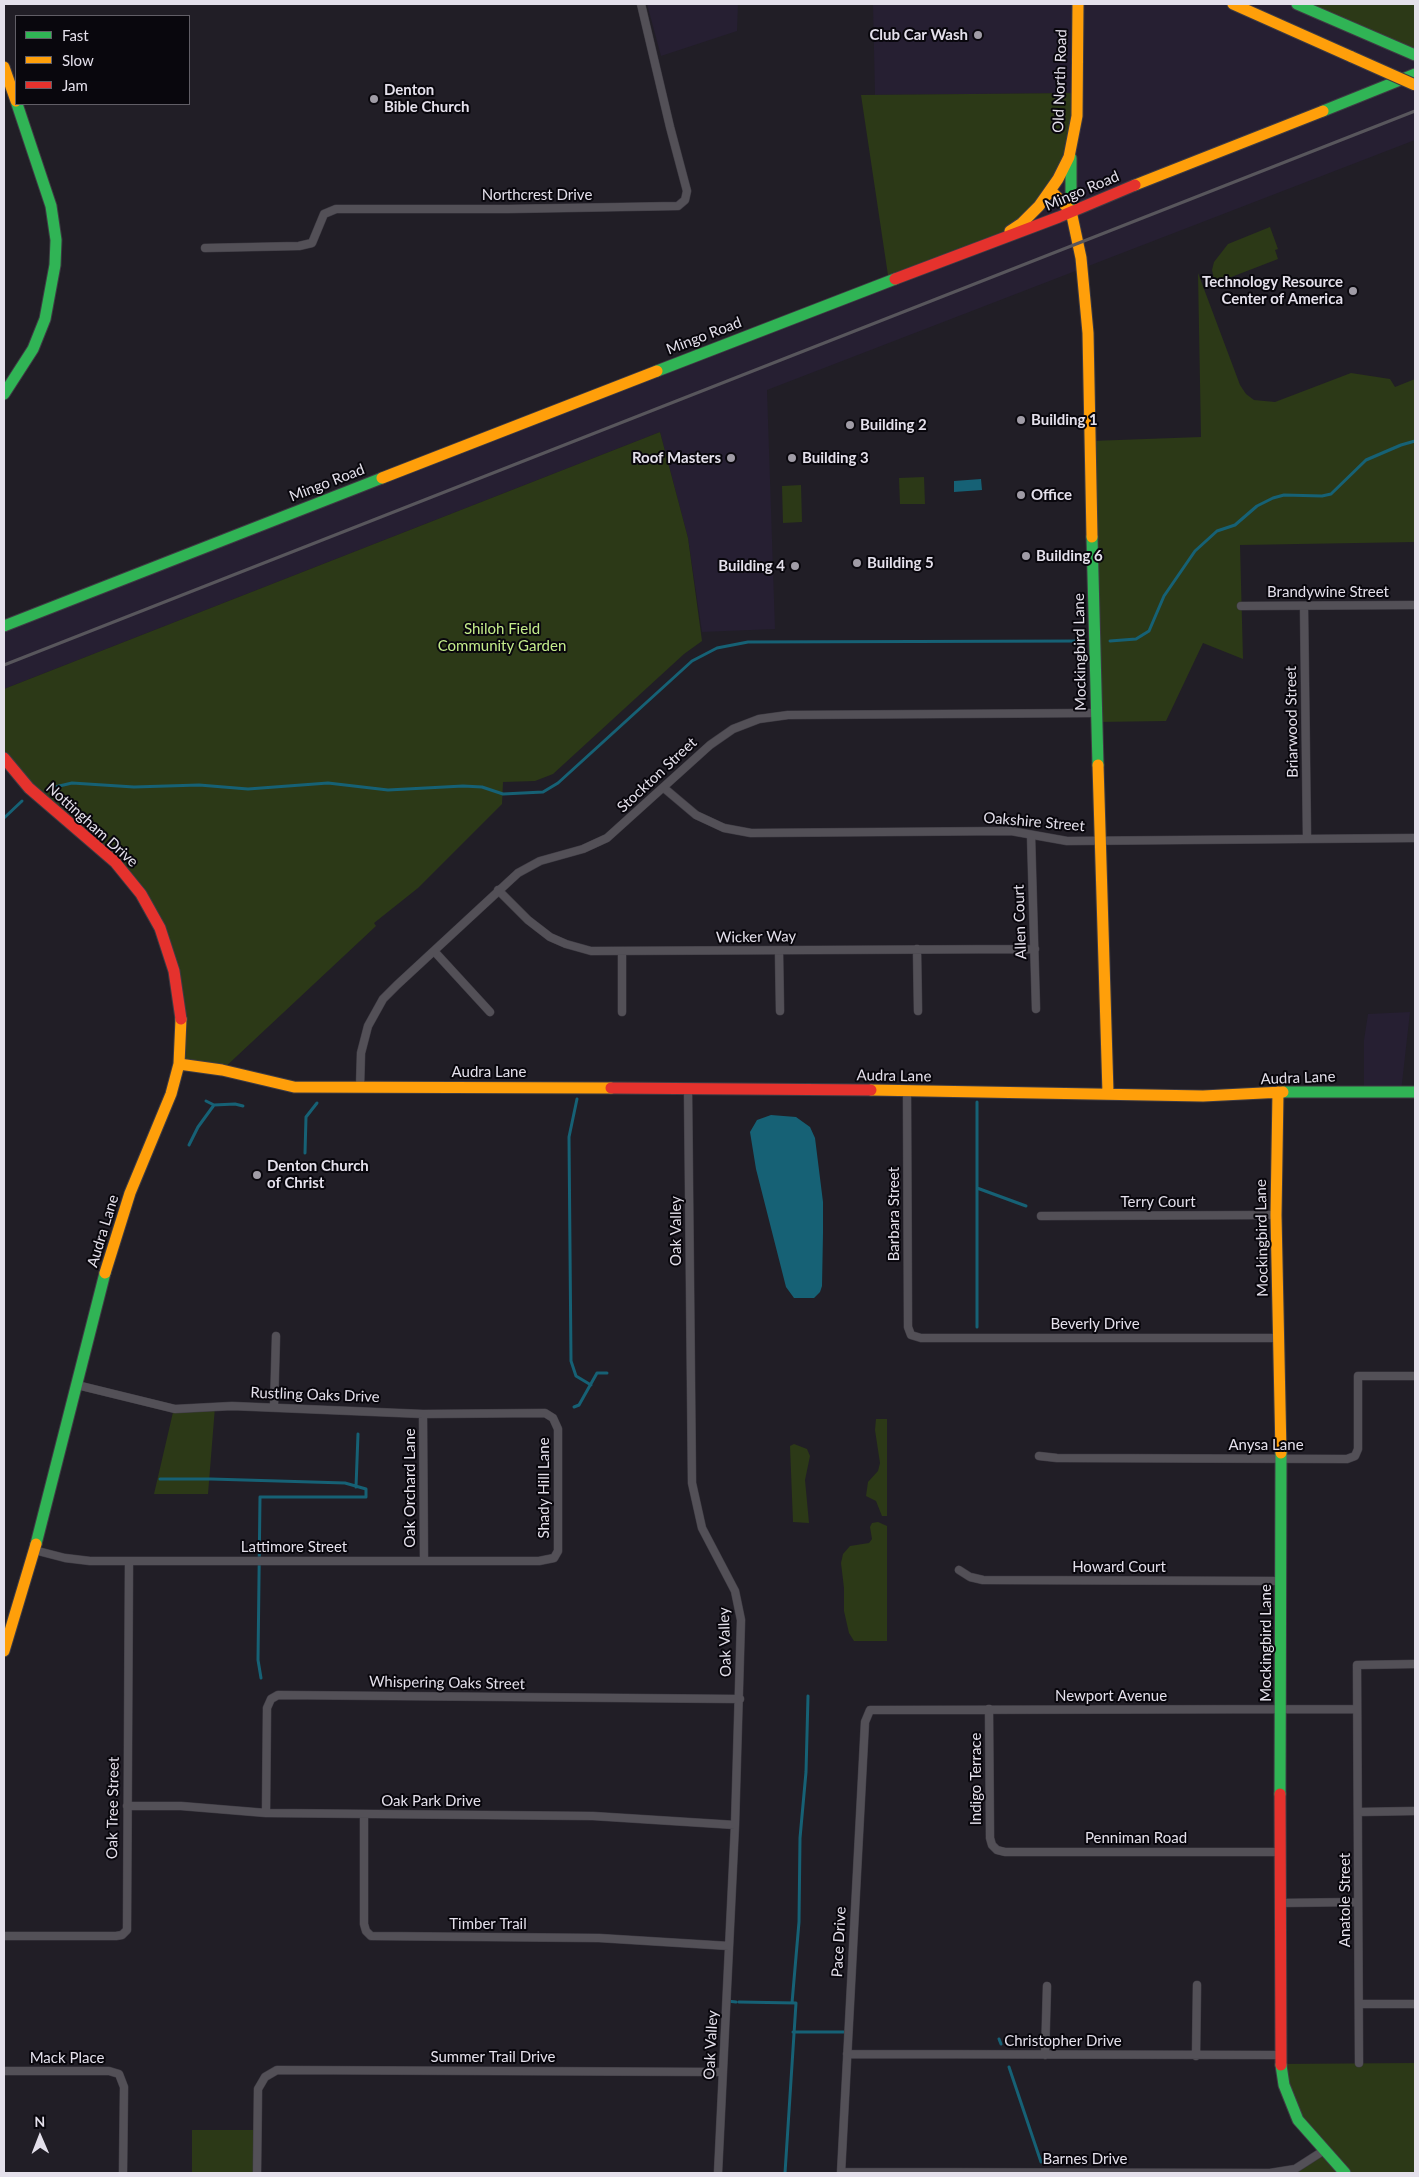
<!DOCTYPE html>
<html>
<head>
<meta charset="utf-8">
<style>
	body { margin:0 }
	#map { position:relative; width:1419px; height:2177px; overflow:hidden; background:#211e26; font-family:Lato,sans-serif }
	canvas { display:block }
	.frame { position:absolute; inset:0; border:5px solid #e4e0eb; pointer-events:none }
	.legend { position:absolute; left:15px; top:15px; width:175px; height:90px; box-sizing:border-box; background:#09070d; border:1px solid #615e66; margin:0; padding:6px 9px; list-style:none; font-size:15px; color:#e4e0eb }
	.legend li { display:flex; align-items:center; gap:10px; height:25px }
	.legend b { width:25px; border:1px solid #615e66 }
	.north { position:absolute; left:15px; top:2112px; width:50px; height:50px; -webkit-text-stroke:4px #09070d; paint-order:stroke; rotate:359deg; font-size:14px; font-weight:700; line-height:20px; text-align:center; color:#e4e0eb }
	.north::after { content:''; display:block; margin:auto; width:18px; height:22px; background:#e4e0eb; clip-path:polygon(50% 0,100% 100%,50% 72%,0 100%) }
</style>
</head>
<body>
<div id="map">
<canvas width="1419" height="2177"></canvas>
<div class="frame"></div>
<ul class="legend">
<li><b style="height:6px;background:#30b455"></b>Fast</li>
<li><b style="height:6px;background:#ff9f0a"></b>Slow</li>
<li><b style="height:6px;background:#e5322d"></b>Jam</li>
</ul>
<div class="north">N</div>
</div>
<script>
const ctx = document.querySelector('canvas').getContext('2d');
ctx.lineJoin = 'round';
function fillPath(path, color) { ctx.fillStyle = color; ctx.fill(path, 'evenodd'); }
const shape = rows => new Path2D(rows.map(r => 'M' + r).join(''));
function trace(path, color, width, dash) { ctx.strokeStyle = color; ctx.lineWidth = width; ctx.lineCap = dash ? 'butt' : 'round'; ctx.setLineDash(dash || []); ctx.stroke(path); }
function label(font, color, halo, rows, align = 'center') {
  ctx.font = font + ' Lato,sans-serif'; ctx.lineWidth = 4; ctx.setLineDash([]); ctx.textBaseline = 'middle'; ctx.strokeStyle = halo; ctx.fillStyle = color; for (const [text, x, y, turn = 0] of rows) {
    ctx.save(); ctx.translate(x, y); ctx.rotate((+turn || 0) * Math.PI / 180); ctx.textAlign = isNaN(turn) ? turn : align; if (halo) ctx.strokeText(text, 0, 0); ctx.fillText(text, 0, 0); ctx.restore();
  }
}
fillPath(shape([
	[647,4,738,4,737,31,661,56],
	[873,4,1297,4,1415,56,1415,140,767,390,775,629,702,632,688,538,660,432,4,689,4,626,880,286,1077,93,875,95],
	[1410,1012,1401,1092,1364,1092,1364,1040,1368,1014]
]), '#261f32');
fillPath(shape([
	[1297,4,1415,4,1415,56],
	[1077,93,1066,164,1013,230,889,282,861,95],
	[1270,227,1278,249,1275,250,1278,259,1221,281,1214,279,1212,270,1214,262,1228,244],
	[1198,273,1240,385,1246,394,1254,400,1275,402,1351,373,1390,379,1395,387,1415,379,1415,542,1240,545,1243,659,1203,643,1166,721,1096,722,1091,441,1201,437],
	[660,432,688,538,702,641,684,654,553,774,535,781,503,782,502,804,418,888,374,923,376,926,222,1070,179,1064,179,988,141,894,4,758,4,689],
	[924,477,925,504,900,504,899,478],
	[801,485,802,522,783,523,782,486],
	[215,1407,208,1494,154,1494,174,1408],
	[876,1419,887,1419,887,1516,882,1516,876,1501,866,1496,868,1482,878,1471,880,1463,875,1430],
	[794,1444,807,1449,810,1456,805,1480,809,1523,793,1522,790,1446],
	[878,1522,887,1526,887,1641,854,1641,849,1633,844,1611,844,1588,841,1563,843,1554,850,1546,869,1543,872,1539,870,1527,872,1523],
	[1415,2063,1415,2173,1287,2173,1323,2151,1310,2136,1280,2064],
	[192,2130,257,2130,257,2173,192,2173]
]), '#2c3917');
fillPath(shape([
	[981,479,982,490,954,492,954,481],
	[771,1115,796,1117,810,1127,815,1138,823,1202,823,1233,822,1286,820,1292,814,1298,794,1298,786,1287,756,1169,750,1132,757,1120]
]), '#166175');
trace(shape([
	[1110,641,1136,639,1149,631,1164,596,1195,551,1217,531,1235,525,1257,506,1273,498,1284,495,1322,496,1331,494,1366,460,1401,445,1415,441],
	[55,787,72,783,134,787,199,785,248,789,328,783,388,790,463,786,482,787,503,794,543,792,558,783,692,661,717,648,748,642,1082,641],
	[4,818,22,801],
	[577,1099,569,1137,571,1361,576,1376,591,1385],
	[206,1101,214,1105,235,1104,243,1106],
	[977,1102,977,1327],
	[189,1145,198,1127,214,1105],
	[305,1153,306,1117,317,1103],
	[977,1188,1026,1206],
	[574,1407,579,1405,597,1373,607,1373],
	[160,1479,211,1479,345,1483,366,1489,366,1497,260,1497,258,1660,261,1678],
	[356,1487,358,1434],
	[727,2001,736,2002],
	[739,2002,796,2003,785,2173],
	[792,2003,799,1922,800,1838,806,1772,808,1696],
	[793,2032,847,2032],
	[999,2039,1001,2044],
	[1009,2067,1041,2162]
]), '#166175', 3);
const street = shape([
	[205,248,299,246,312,243,324,214,336,209,508,209,678,206,685,200,687,191,670,127,641,4],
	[1241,606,1415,605],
	[1304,606,1307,838],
	[664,788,696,815,724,828,751,833,1011,831,1067,841,1415,838],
	[1031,835,1036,1009],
	[498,890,528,920,550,937,566,944,591,951,1035,949],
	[917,949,918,1011],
	[434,951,490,1012],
	[779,951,780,1011],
	[622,952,622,1012],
	[360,1087,361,1053,368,1026,383,999,397,985,518,873,540,861,583,849,607,838,710,745,733,729,759,719,788,715,1096,713],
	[688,1088,692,1483,702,1528,735,1591,741,1620,735,1825,718,2173],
	[907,1092,908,1327,911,1335,921,1338,1279,1338],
	[1041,1216,1276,1215],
	[274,1406,276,1336],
	[423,1414,424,1561],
	[1039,1456,1057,1458,1347,1459,1355,1456,1358,1449,1358,1376,1415,1376],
	[34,1550,65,1558,90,1561,539,1561,554,1558,558,1551,558,1429,553,1418,545,1413,423,1414,232,1406,175,1409,77,1385],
	[959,1570,970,1577,983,1580,1281,1581],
	[989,1709,990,1838,992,1845,997,1850,1005,1852,1279,1852],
	[127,1806,181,1806,266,1813,593,1816,735,1825],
	[1358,1812,1415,1811],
	[266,1813,267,1708,271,1699,278,1695,740,1699],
	[364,1815,364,1924,366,1931,371,1936,599,1938,729,1946],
	[1279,1903,1358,1902],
	[4,1936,116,1936,122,1935,127,1930,129,1561],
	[1359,2004,1415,2004],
	[847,2054,1279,2055],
	[1045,2055,1047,1986],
	[1196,2056,1197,1985],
	[1359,2063,1357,1665,1415,1664],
	[4,2071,109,2071,119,2074,124,2087,123,2173],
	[841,2172,1270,2173,1295,2169,1323,2151],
	[257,2173,258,2089,265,2077,277,2070,723,2072],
	[841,2173,865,1722,870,1710,1357,1709]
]);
const fast = shape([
	[1297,4,1415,55],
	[1323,111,1415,74],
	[1071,158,1071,211],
	[657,371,895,279],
	[4,394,33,349,45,319,55,265,56,240,51,206,17,104],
	[1092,537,1098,765],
	[4,626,382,478],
	[1283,1092,1415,1092],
	[36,1544,105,1273],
	[1280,1794,1281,1453],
	[1281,2065,1284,2085,1298,2120,1345,2173]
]);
const slow = shape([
	[1233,4,1352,57],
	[4,67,16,101],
	[1135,185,1323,111],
	[1051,191,1071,211,1081,258,1088,333,1092,537],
	[1010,231,1022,223,1039,206,1058,179,1069,157,1077,116,1078,4],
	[382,478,657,371],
	[1098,765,1108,1093],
	[179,1064,222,1070,294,1087,611,1088],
	[871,1090,1203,1096,1283,1092],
	[1278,1092,1276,1215,1281,1453],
	[105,1273,130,1193,171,1094,179,1064,181,1019],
	[4,1651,36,1544]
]);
const jam = shape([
	[895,279,1059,217,1135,185],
	[4,758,29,788,115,862,141,894,160,928,174,971,181,1019],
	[611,1088,871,1090],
	[1280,1794,1281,2065]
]);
trace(street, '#3e3b43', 9);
trace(fast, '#3e3b43', 13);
trace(slow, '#3e3b43', 13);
trace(jam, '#3e3b43', 13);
trace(street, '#535057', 8);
trace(fast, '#30b455', 11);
trace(slow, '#ff9f0a', 11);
trace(jam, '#e5322d', 11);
trace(shape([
	[4,665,1415,111]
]), '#58565c', 3);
const slowBridge = shape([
	[1352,57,1415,85]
]);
trace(slowBridge, '#3e3b43', 13, []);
trace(slowBridge, '#ff9f0a', 11);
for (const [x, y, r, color] of [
	[978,35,5,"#a09ca6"],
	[374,99,5,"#a09ca6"],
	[1353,291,5,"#a09ca6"],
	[1021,420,5,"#a09ca6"],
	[850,425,5,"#a09ca6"],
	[731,458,5,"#a09ca6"],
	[792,458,5,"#a09ca6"],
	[1021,495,5,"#a09ca6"],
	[1026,556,5,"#a09ca6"],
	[857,563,5,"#a09ca6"],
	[795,566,5,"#a09ca6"],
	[257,1175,5,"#a09ca6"]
]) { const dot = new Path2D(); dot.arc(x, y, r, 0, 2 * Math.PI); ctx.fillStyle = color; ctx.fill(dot); trace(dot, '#09070d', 2); }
label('bold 15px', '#e4e0eb', '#09070d', [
	["Club Car Wash",968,35,"right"],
	["Denton",384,90],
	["Bible Church",384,107],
	["Technology Resource",1343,282,"right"],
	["Center of America",1343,299,"right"],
	["Building 1",1031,420],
	["Building 2",860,425],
	["Roof Masters",721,458,"right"],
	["Building 3",802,458],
	["Office",1031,495],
	["Building 6",1036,556],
	["Building 5",867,563],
	["Building 4",785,566,"right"],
	["Denton Church",267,1166],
	["of Christ",267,1183]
], 'left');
label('15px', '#e4e0eb', '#09070d', [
	["Old North Road",1060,81,-88],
	["Mingo Road",1082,191,-23],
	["Northcrest Drive",537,195],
	["Mingo Road",704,336,-21],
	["Mingo Road",327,483,-21],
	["Brandywine Street",1328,592],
	["Mockingbird Lane",1080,652,-91],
	["Briarwood Street",1292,722,-91],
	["Stockton Street",657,775,-43],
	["Oakshire Street",1034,822,5],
	["Nottingham Drive",92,825,42],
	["Allen Court",1020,922,-92],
	["Wicker Way",756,937,-1],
	["Audra Lane",489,1072],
	["Audra Lane",894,1076,1],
	["Audra Lane",1298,1078,-2],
	["Terry Court",1158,1202],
	["Barbara Street",894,1214,-90],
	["Audra Lane",103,1231,-73],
	["Oak Valley",676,1231,-90],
	["Mockingbird Lane",1262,1238,-91],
	["Beverly Drive",1095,1324],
	["Rustling Oaks Drive",315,1395,2],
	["Anysa Lane",1266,1445],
	["Oak Orchard Lane",410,1488,-90],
	["Shady Hill Lane",544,1488,-90],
	["Lattimore Street",294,1547],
	["Howard Court",1119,1567],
	["Oak Valley",725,1642,-92],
	["Mockingbird Lane",1266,1643,-90],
	["Whispering Oaks Street",447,1683,1],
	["Newport Avenue",1111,1696],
	["Indigo Terrace",976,1779,-90],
	["Oak Park Drive",431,1801],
	["Oak Tree Street",113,1808,-89],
	["Penniman Road",1136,1838],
	["Anatole Street",1345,1900,-90],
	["Timber Trail",488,1924],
	["Pace Drive",839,1942,-87],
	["Christopher Drive",1063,2041],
	["Oak Valley",711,2045,-87],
	["Summer Trail Drive",493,2057],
	["Mack Place",67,2058],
	["Barnes Drive",1085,2159]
]);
label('15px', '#c4ec8b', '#09070d', [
	["Shiloh Field",502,629],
	["Community Garden",502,646]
]);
</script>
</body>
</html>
